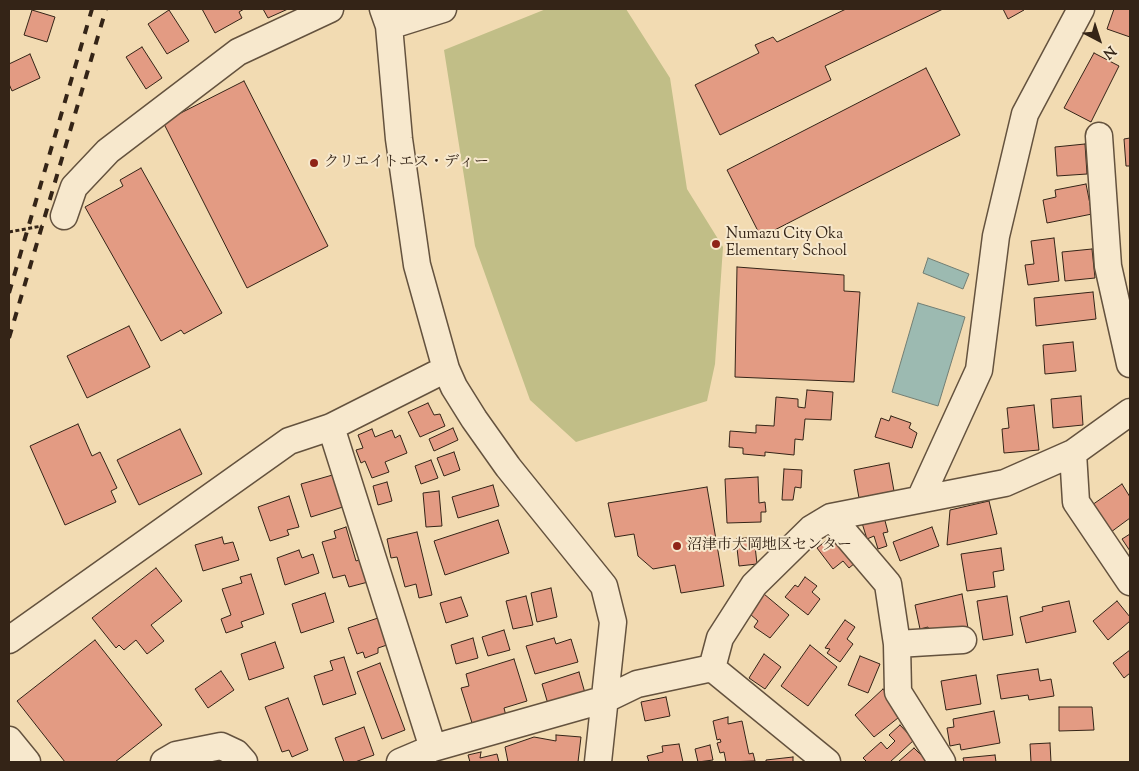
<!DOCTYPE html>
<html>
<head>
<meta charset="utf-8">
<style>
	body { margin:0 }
	#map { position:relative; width:1139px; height:771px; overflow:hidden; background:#f2dbb2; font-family:"Sorts Mill Goudy",serif }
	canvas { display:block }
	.frame { position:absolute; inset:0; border:10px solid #342417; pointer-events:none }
	.north { position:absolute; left:1074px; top:15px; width:50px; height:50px; -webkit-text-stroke:4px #f7e8cd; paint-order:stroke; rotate:140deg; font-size:14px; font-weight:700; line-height:20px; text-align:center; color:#342417 }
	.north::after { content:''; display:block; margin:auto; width:18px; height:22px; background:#342417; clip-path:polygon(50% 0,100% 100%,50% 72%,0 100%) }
</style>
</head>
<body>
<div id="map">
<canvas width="1139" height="771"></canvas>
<div class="frame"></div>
<div class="north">N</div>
</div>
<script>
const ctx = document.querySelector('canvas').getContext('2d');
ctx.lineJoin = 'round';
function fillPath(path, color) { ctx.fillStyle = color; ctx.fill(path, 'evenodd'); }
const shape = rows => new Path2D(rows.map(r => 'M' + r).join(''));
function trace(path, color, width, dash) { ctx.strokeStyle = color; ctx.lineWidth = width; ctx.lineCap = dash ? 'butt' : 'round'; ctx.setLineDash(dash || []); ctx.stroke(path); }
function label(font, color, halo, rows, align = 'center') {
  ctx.font = font + ' "Sorts Mill Goudy","Noto Serif JP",serif'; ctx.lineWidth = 4; ctx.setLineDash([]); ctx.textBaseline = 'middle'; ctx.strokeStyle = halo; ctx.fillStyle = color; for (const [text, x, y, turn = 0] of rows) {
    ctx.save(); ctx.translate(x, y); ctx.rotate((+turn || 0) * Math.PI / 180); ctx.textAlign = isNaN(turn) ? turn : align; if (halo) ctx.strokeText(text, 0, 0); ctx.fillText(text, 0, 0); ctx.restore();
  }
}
fillPath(shape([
	[546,9,626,9,670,78,687,189,723,247,715,364,707,401,576,442,530,400,475,246,444,50]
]), '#c1be87');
const water = shape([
	[928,258,969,274,963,289,923,273,928,258],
	[918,303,965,317,938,406,892,392,918,303]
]);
fillPath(water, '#9cbab1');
trace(water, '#727e73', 1);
const building = shape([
	[202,9,244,9,239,12,242,18,215,33,202,9],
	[263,9,288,9,268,18,263,9],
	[846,9,943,9,825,66,831,80,720,135,695,85,759,53,755,45,773,37,777,42,846,9],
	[1003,9,1023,9,1024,10,1008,19,1003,9],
	[1114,9,1130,9,1130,37,1107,29,1114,9],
	[32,10,55,17,47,42,24,35,32,10],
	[169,10,189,41,167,54,148,24,169,10],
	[142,47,162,78,146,89,126,57,142,47],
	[1094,53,1119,66,1091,122,1064,108,1094,53],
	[30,54,40,78,12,91,9,84,9,64,30,54],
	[926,68,960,135,761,237,727,170,926,68],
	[244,81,328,246,247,288,163,122,244,81],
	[1130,138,1130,166,1126,166,1124,139,1130,138],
	[1085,144,1087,174,1057,176,1055,147,1085,144],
	[141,168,222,313,184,334,181,330,161,341,85,207,123,186,120,180,141,168],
	[1086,184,1092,214,1047,223,1043,200,1056,197,1055,190,1086,184],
	[1054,238,1059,281,1028,285,1025,265,1034,264,1031,241,1054,238],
	[1092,249,1095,278,1065,281,1062,252,1092,249],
	[737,267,844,275,844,291,860,292,854,382,735,377,737,267],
	[1093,292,1096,319,1036,326,1034,298,1093,292],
	[129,326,150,367,87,398,67,356,129,326],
	[1073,342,1076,371,1045,374,1043,345,1073,342],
	[807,390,833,392,831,420,805,419,803,440,795,439,794,455,765,452,765,456,743,454,743,448,729,447,730,431,756,433,756,425,774,426,776,397,798,399,798,407,805,408,807,390],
	[1081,396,1083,425,1053,428,1051,399,1081,396],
	[428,403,434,415,440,414,445,426,420,437,408,412,428,403],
	[1034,405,1039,450,1004,453,1002,429,1009,428,1007,408,1034,405],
	[891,416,911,423,909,428,917,433,912,448,875,437,881,418,889,421,891,416],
	[78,424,92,456,100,452,117,488,111,491,116,502,65,525,30,446,78,424],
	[453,428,458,440,434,451,429,439,453,428],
	[180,429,202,474,139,505,117,460,180,429],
	[372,429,375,437,392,430,395,438,400,435,407,453,385,462,389,472,372,478,365,461,361,463,356,450,363,448,358,435,372,429],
	[454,452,460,470,444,476,437,458,454,452],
	[431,460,438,478,421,484,415,466,431,460],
	[889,463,894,491,859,498,854,470,889,463],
	[784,469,802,470,801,488,795,487,793,500,782,500,784,469],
	[336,474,346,506,311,517,301,484,336,474],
	[758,477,759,503,765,502,766,512,761,512,761,522,727,523,725,479,758,477],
	[387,482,392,501,378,505,373,486,387,482],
	[1122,484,1130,497,1130,518,1111,532,1092,505,1122,484],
	[493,485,499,506,458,518,452,497,493,485],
	[707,487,724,586,681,593,675,565,653,569,638,556,634,534,615,537,608,503,707,487],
	[439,491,442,526,426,527,423,493,439,491],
	[289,496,299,527,287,530,289,535,270,541,258,507,289,496],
	[989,501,997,534,947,545,950,510,989,501],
	[884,517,888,532,883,533,887,546,878,549,874,536,867,539,862,523,884,517],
	[498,520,509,553,445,575,434,541,498,520],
	[346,527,356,561,361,559,368,582,349,587,345,575,333,578,322,542,336,538,334,531,346,527],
	[932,527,939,546,900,561,893,542,932,527],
	[417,532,432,595,419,598,416,584,405,587,397,557,391,558,387,539,417,532],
	[1130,534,1130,551,1122,539,1130,534],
	[833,535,855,563,849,568,843,561,833,569,817,548,833,535],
	[222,537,224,544,233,542,239,560,203,571,195,545,222,537],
	[754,537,757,564,739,566,736,539,754,537],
	[1001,548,1004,570,993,572,995,587,967,591,961,554,1001,548],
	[299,550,302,558,313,554,319,573,285,585,277,558,299,550],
	[156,568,182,601,151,625,164,641,147,654,136,640,124,650,119,645,116,648,92,618,156,568],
	[251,574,264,614,241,622,243,627,226,633,221,619,231,615,222,589,242,583,240,577,251,574],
	[805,577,817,586,812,592,820,599,808,615,785,597,795,585,798,587,805,577],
	[551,588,557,617,537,622,531,593,551,588],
	[325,593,334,622,301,633,292,604,325,593],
	[764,594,789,615,770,638,754,627,758,621,750,614,764,594],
	[962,594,968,628,930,634,928,627,920,629,915,605,962,594],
	[526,596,533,625,513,629,506,601,526,596],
	[1007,596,1013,635,983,640,977,601,1007,596],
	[461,597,468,616,446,623,440,603,461,597],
	[1069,601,1076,632,1026,643,1020,617,1043,611,1042,607,1069,601],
	[1117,601,1130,617,1130,621,1108,640,1093,621,1117,601],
	[378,618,387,645,378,648,378,653,365,658,363,652,357,654,348,628,378,618],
	[845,620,855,627,847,639,853,644,840,662,827,653,830,649,825,648,845,620],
	[504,630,510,650,488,656,482,637,504,630],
	[473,638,478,658,456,664,451,645,473,638],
	[554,638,556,644,571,639,578,662,535,674,526,646,554,638],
	[95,640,162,725,115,762,65,762,17,701,95,640],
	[275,642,284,668,249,680,241,654,275,642],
	[810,645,837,667,808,706,781,686,810,645],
	[1130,650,1130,673,1124,678,1113,663,1130,650],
	[764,654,781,667,765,689,749,678,764,654],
	[860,656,880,664,868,693,848,685,860,656],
	[344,657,356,694,323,705,314,676,333,670,330,661,344,657],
	[514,659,527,701,504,708,506,716,473,726,461,688,469,686,466,674,514,659],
	[380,663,405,730,382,739,357,672,380,663],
	[1038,669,1040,681,1051,679,1054,696,1029,700,1028,695,1001,699,997,675,1038,669],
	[221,671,234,690,208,708,195,689,221,671],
	[579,672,585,693,548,704,542,684,579,672],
	[976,675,981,704,946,710,941,681,976,675],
	[883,689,903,714,874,737,855,715,883,689],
	[666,697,670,716,645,721,641,702,666,697],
	[288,698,308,750,292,757,289,750,282,752,265,707,288,698],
	[1059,707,1092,707,1094,730,1059,731,1059,707],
	[994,711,1000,743,961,750,960,744,950,746,947,728,954,727,953,719,994,711],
	[728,717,728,724,742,721,749,754,753,753,755,761,726,762,724,752,720,753,717,743,721,742,720,739,717,740,713,721,728,717],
	[900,725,914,740,890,762,867,762,863,758,881,742,887,749,895,741,889,735,900,725],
	[364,727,374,755,355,762,344,762,335,738,364,727],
	[556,735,581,737,578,762,508,762,505,747,534,737,556,741,556,735],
	[1050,743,1051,762,1031,762,1030,744,1050,743],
	[679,744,683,762,649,762,647,756,663,752,662,746,679,744],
	[710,745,713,760,698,762,695,749,710,745],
	[914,748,928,762,898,762,914,748],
	[481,752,480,758,497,754,499,762,470,762,468,755,481,752],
	[995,755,996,762,964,762,963,758,995,755],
	[793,757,793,762,766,762,766,760,793,757]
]);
fillPath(building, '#e39b83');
trace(building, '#342417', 1);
const minor = shape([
	[383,9,389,26,399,139,417,265,446,369,454,387,474,419,508,467,604,586,613,622,598,762],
	[389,26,443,9],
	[1099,136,1108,266,1130,364],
	[64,216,74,187,108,151,238,52,330,9],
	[331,427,433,748],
	[1073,453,1076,502,1130,582],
	[920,499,979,370,996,236,1025,114,1081,9],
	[831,517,888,584,897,644,898,692,942,762],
	[9,640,289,441,331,427,446,369],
	[897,644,963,640],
	[712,668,720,638,754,585,811,529,831,517,1005,483,1073,453,1130,412],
	[9,740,27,762],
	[164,762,176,755,221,746,236,753,244,762],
	[400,762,433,748,606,699,637,684,712,668,827,762]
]);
trace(minor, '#64523e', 29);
trace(shape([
	[9,232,42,226]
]), '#342417', 3, [4, 2.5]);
trace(minor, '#f7e8cd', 26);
trace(shape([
	[9,293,92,9],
	[9,338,106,9]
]), '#342417', 4, [9, 9]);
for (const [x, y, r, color] of [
	[314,163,5,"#8f2418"],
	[716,244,5,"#8f2418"],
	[677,546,5,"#8f2418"]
]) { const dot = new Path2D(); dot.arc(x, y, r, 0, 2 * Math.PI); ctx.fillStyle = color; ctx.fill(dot); trace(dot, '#f7e8cd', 2); }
label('15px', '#342417', '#f7e8cd', [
	["クリエイトエス・ディー",324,163],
	["Numazu City Oka",726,235],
	["Elementary School",726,252],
	["沼津市大岡地区センター",687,546]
], 'left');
</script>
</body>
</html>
